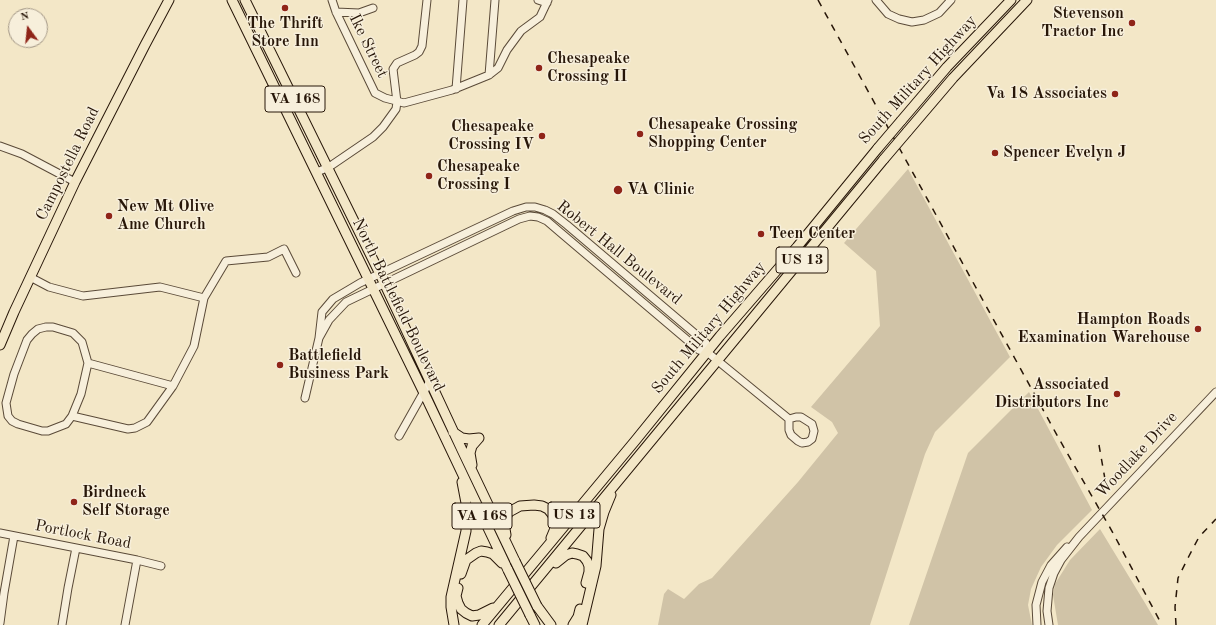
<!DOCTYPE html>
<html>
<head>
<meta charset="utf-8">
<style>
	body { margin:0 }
	#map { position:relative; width:1216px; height:625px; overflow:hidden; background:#f3e7c7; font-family:"Old Standard TT",serif }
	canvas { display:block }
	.north { position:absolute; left:8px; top:8px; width:40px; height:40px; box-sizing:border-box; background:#f7efdb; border:1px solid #a49887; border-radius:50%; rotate:345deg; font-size:11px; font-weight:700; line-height:16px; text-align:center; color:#271608 }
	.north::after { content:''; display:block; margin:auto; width:14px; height:18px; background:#8f2418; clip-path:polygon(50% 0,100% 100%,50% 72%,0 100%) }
</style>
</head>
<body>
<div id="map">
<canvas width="1216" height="625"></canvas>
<div class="north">N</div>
</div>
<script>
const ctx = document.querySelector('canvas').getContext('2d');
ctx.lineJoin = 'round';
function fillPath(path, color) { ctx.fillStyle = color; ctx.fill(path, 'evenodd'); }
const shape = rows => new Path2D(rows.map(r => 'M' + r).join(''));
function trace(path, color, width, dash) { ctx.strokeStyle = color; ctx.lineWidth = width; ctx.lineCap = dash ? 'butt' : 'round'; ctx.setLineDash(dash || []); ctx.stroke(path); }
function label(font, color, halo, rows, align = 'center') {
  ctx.font = font + ' "Old Standard TT",serif'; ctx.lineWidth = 3; ctx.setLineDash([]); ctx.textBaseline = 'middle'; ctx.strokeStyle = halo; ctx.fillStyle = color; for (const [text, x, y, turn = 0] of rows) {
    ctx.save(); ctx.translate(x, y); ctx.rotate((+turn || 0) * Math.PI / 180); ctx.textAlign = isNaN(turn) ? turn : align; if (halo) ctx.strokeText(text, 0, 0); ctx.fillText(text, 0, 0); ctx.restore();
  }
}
fillPath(shape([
	[908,169,1010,357,935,432,925,454,870,625,658,625,664,594,668,589,684,599,699,584,712,578,798,482,838,433,832,422,811,407,880,326,876,271,844,243],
	[1029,392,1092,510,1057,545,1041,567,1031,589,1028,605,1032,625,909,625,968,453],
	[1100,529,1145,603,1158,625,1058,625,1053,595,1055,584,1070,560]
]), '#d0c3a7');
const minor = shape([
	[332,0,336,12,375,93,385,98,404,103,452,90,489,75,498,68,507,50,521,31,540,17,548,0],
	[538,0,547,3],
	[876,0,888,14,899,19,912,22,924,20,939,13,951,0],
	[336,12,359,13,373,8],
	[489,75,495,0],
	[456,89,463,0],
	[0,146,22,154,75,182],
	[317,172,329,167,373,137,383,127,396,109,397,102,393,69,397,63,415,55,419,52,422,46,427,0],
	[30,277,49,287,83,296,160,287,204,298],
	[46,327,53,327,73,333,82,342,88,363,81,394,72,416,66,424,48,431,42,431,18,424,12,421,8,416,6,403,14,374,27,340,32,334,38,329,46,327],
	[707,352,706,343,567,225,553,214,545,210,535,207,526,207,513,211,360,283,333,299,322,312,319,338,329,320,346,302,519,219,530,216,538,217,547,221,561,233,699,350,707,352,789,419,789,430,791,435,798,441,802,443,808,442,812,439,814,431,812,424,801,417,796,417,789,419],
	[88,363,173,386],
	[305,398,319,338],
	[72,416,128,429,135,428,147,422,173,386,194,346,204,298,226,261,268,257,284,249,296,273],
	[399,436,430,381],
	[0,533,137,560,161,566],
	[0,623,4,593,14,536],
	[62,625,68,588,76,548],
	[125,625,137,560],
	[1037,625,1036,605,1042,582,1051,565,1067,547],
	[1049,625,1047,611,1049,588,1054,573,1061,560,1079,537,1216,392]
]);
const major = shape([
	[232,0,424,393,508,570],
	[245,0,380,274,462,450,515,561],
	[901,121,947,67,1011,0],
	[907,132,953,78,1027,0],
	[0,345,14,312,75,182,145,45,169,0],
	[453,432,462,438,469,439,479,438],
	[472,465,470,453,472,446,479,438],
	[506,535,504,523,506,517,509,512,520,506,534,505,542,506,548,509,552,514,555,520,556,526,551,538],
	[556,563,566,555,572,553,577,554,583,556,587,561,589,566,589,572,586,583],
	[461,574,466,560,476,553,481,551,487,552,493,554,502,563],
	[458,588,456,596,458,603,461,609,466,613,472,616,479,615,493,608],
	[537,606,551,625],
	[530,615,535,625],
	[454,625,451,607,451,597,466,531,466,503,462,482],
	[482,625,635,441,720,336,797,247,878,148],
	[499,625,884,159],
	[573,625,578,617,580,609],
	[582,625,596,566,599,529,604,512,611,495]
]);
trace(minor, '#5a4a38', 9);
trace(major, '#271608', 11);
trace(minor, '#f7efdb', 7);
trace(major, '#f3e7c7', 9);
trace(shape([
	[818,0,1058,437,1113,533,1162,625],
	[1099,445,1106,485],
	[1176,625,1175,607,1178,578,1189,556,1199,537,1216,519]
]), '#271608', 1.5, [7, 7]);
const majorBridge = shape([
	[878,148,901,121],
	[884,159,907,132],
	[515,561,537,606],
	[508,570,530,615]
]);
trace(majorBridge, '#271608', 11, []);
trace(majorBridge, '#f3e7c7', 9);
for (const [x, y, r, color] of [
	[285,8,4,"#8f2418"],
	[1132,23,4,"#8f2418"],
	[539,68,4,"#8f2418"],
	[1115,94,4,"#8f2418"],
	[640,134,4,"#8f2418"],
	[542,136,4,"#8f2418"],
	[995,153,4,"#8f2418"],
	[429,176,4,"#8f2418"],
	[618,190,5,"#8f2418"],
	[109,216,4,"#8f2418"],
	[761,234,4,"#8f2418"],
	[1198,329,4,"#8f2418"],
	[280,365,4,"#8f2418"],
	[1117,394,4,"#8f2418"],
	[74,502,4,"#8f2418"]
]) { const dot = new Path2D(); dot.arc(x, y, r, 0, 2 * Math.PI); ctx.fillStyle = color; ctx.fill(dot); trace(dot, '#f7efdb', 1.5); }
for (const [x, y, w] of [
	[295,99,60],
	[802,260,52],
	[574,515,52],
	[482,516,60]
]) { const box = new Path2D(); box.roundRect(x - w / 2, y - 13, w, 26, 3); ctx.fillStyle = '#f7efdb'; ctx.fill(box); trace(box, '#271608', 1); }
label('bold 15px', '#271608', null, [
	["VA 168",295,99],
	["US 13",802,260],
	["US 13",574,515],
	["VA 168",482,516]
]);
label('bold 16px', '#271608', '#f7efdb', [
	["Stevenson",1124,14,"right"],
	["Tractor Inc",1124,32,"right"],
	["The Thrift",285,24,"center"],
	["Store Inn",285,42,"center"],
	["Chesapeake",547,59],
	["Crossing II",547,77],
	["Va 18 Associates",1107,94,"right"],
	["Chesapeake Crossing",648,125],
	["Shopping Center",648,143],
	["Chesapeake",534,127,"right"],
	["Crossing IV",534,145,"right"],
	["Spencer Evelyn J",1003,153],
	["Chesapeake",437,167],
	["Crossing I",437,185],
	["VA Clinic",627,190],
	["New Mt Olive",117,207],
	["Ame Church",117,225],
	["Teen Center",769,234],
	["Hampton Roads",1190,320,"right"],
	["Examination Warehouse",1190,338,"right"],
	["Battlefield",288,356],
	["Business Park",288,374],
	["Associated",1109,385,"right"],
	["Distributors Inc",1109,403,"right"],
	["Birdneck",82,493],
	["Self Storage",82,511]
], 'left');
label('16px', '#271608', '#f7efdb', [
	["Ike Street",368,46,64],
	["South Military Highway",918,80,-48],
	["Campostella Road",68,164,-64],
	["Robert Hall Boulevard",619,253,39],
	["North Battlefield Boulevard",398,305,64],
	["South Military Highway",709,328,-50],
	["Woodlake Drive",1137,455,-47],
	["Portlock Road",83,535,11]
]);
</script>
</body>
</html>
